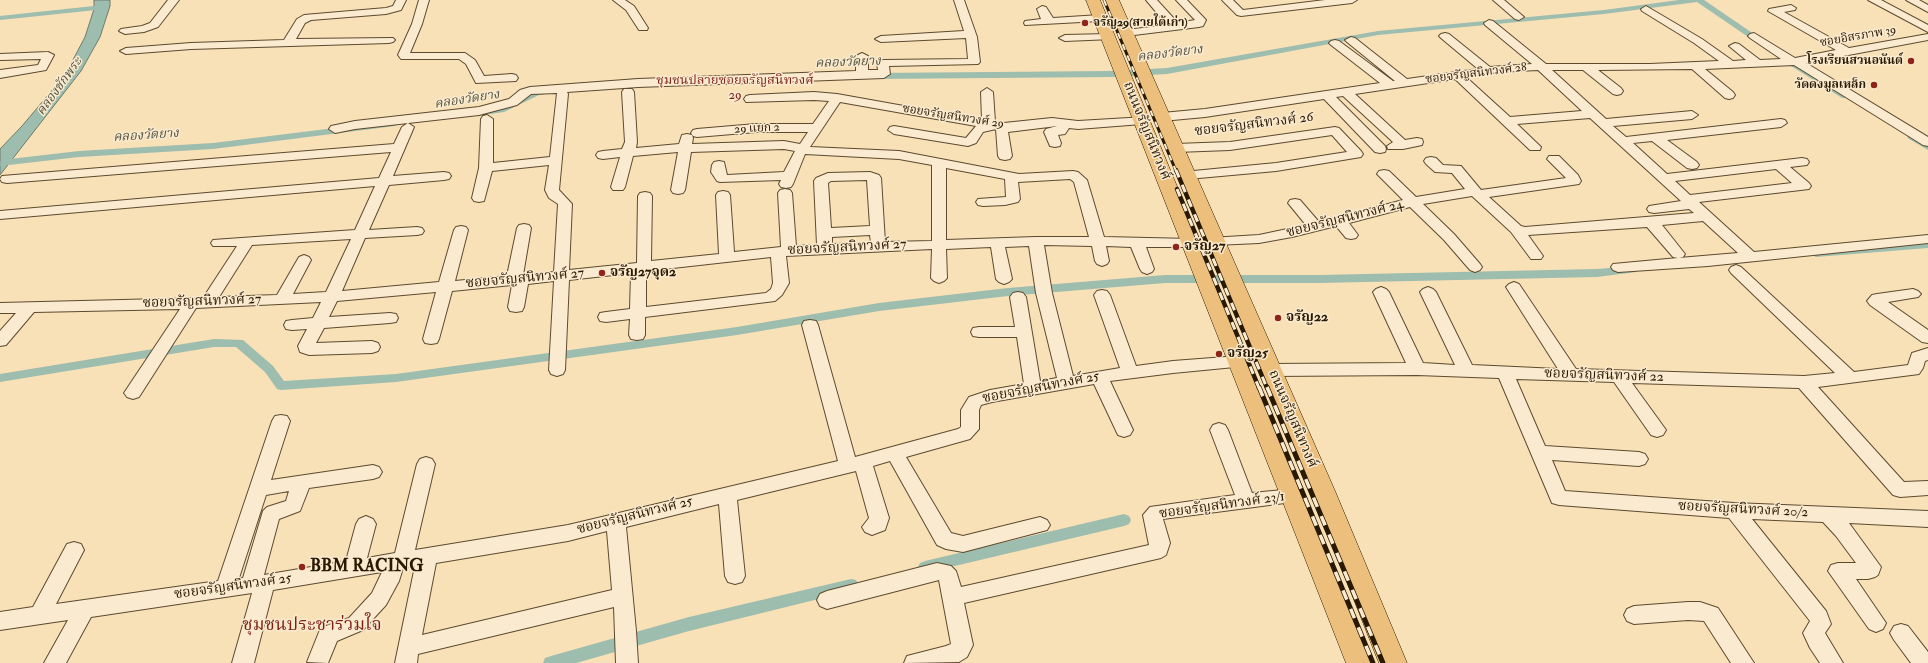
<!DOCTYPE html>
<html>
<head>
<meta charset="utf-8">
<style>
	body { margin:0 }
	canvas { display:block; background:#f8e0b7 }
</style>
</head>
<body>
<canvas width="1928" height="663"></canvas>
<script>
const ctx = document.querySelector('canvas').getContext('2d');
ctx.lineJoin = 'round';
function fillPath(path, color) { ctx.fillStyle = color; ctx.fill(path, 'evenodd'); }
const shape = rows => new Path2D(rows.map(r => 'M' + r).join(''));
function trace(path, color, width, dash) { ctx.strokeStyle = color; ctx.lineWidth = width; ctx.lineCap = dash ? 'butt' : 'round'; ctx.setLineDash(dash || []); ctx.stroke(path); }
function label(font, color, halo, rows, align = 'center') {
  ctx.font = font + ' "IM FELL Double Pica","Noto Serif Thai",serif'; ctx.lineWidth = 3; ctx.setLineDash([]); ctx.textBaseline = 'middle'; ctx.strokeStyle = halo; ctx.fillStyle = color; for (const [text, x, y, turn = 0] of rows) {
    ctx.save(); ctx.translate(x, y); ctx.rotate((+turn || 0) * Math.PI / 180); ctx.textAlign = isNaN(turn) ? turn : align; if (halo) ctx.strokeText(text, 0, 0); ctx.fillText(text, 0, 0); ctx.restore();
  }
}
const water = shape([
	[94,0,110,0,110,6,100,37,81,71,0,175,0,149,22,126,65,75,85,37,94,9,94,0]
]);
fillPath(water, '#9dbdae');
trace(water, '#6f7b69', 1);
fillPath(shape([
	[1679,0,1704,0,1767,43,1763,46,1760,45,1697,2,1604,14,1378,35,1167,74,1112,77,872,79,868,76,872,73,1112,71,1167,68,1378,31,1604,10,1679,0],
	[103,5,106,5,106,9,0,20,0,16,103,5],
	[1783,54,1786,55,1850,96,1848,98,1842,98,1780,59,1779,57,1783,54],
	[550,88,555,91,553,93,539,95,504,112,477,116,472,113,477,110,499,107,534,90,550,88],
	[392,121,397,124,395,126,213,149,79,157,0,166,1,160,79,151,213,143,392,121],
	[1912,134,1928,143,1928,150,1909,139,1907,137,1912,134],
	[1928,242,1928,248,1816,257,1810,254,1816,251,1928,242],
	[1632,266,1636,268,1638,270,1636,272,1597,277,1319,283,1165,283,1008,296,879,311,737,335,396,382,281,390,277,389,265,372,236,347,214,347,0,382,0,374,214,339,243,340,273,366,284,381,396,374,737,327,879,303,1008,288,1165,275,1319,275,1597,269,1632,266],
	[1124,514,1129,516,1131,520,1129,524,1124,526,925,573,920,571,918,567,920,563,925,561,1124,514],
	[851,579,856,580,859,585,856,590,851,591,689,631,576,663,543,663,545,658,551,656,689,617,851,579]
]), '#9dbdae');
const minor = shape([
	[168,0,179,0,158,27,144,32,125,34,119,31,121,29,142,26,150,23,168,0],
	[396,0,406,0,401,10,386,14,311,20,305,23,296,39,393,38,395,40,393,42,389,43,191,49,126,54,120,51,126,48,191,43,284,40,297,19,304,15,386,8,393,6,396,0],
	[419,0,429,0,422,24,410,53,465,53,475,60,484,76,512,74,516,75,518,78,516,81,476,83,466,64,459,59,401,59,398,55,412,24,419,0],
	[613,0,625,0,634,6,648,28,647,30,639,30,626,10,613,0],
	[954,0,964,0,977,37,980,62,978,64,889,66,890,74,884,78,638,87,567,92,568,94,559,190,572,204,569,270,637,263,638,196,640,193,645,192,650,193,652,196,651,261,719,254,716,195,718,192,723,191,728,192,730,195,734,252,781,247,778,193,780,190,785,189,790,190,792,193,796,246,817,245,814,181,816,178,828,173,870,172,879,175,881,178,885,242,932,241,932,165,899,159,805,154,793,184,791,187,786,188,781,187,779,184,781,180,720,182,717,181,711,172,712,165,714,162,719,161,724,162,727,175,784,172,795,151,784,149,691,152,685,190,683,193,678,194,673,193,671,190,678,152,633,156,625,187,623,190,613,190,611,187,620,157,603,159,598,158,596,155,598,152,603,151,622,149,625,142,622,92,624,89,632,89,634,92,637,142,636,148,679,144,682,135,687,134,692,135,693,138,692,144,784,141,800,144,808,132,756,132,697,137,693,136,691,133,693,130,697,129,756,124,813,124,829,101,814,100,746,102,744,99,746,96,750,95,814,92,837,94,982,120,981,92,987,88,993,92,995,122,997,122,1004,123,1052,118,1078,121,1146,117,1148,120,1142,124,1078,129,1069,128,1065,134,1058,135,1061,143,1060,146,1055,147,1050,146,1044,132,1046,129,1057,126,1008,132,1012,156,1010,159,1005,160,1000,159,998,156,996,129,983,132,976,143,968,146,894,134,888,130,890,127,894,126,966,138,976,126,840,102,810,147,899,151,1019,174,1073,171,1078,172,1087,180,1104,237,1192,239,1197,240,1199,243,1197,246,1192,247,1146,247,1154,269,1152,272,1147,274,1142,272,1140,269,1131,247,1106,246,1109,261,1107,264,1102,266,1097,264,1095,261,1092,246,1044,245,1052,293,1073,376,1120,368,1094,295,1097,291,1102,290,1107,291,1110,295,1136,366,1173,361,1239,356,1245,358,1247,362,1245,366,1173,373,1110,381,1133,430,1130,435,1124,437,1118,435,1094,384,992,402,981,405,979,410,979,429,970,439,906,457,951,533,963,536,1040,517,1047,520,1050,525,1047,530,963,552,946,549,937,545,890,461,873,466,889,518,885,530,872,535,865,532,862,527,869,518,856,471,737,500,745,576,742,582,735,584,728,582,725,576,719,504,626,527,636,631,638,663,616,663,614,607,418,654,417,663,395,663,415,566,403,568,399,581,386,605,363,630,337,641,328,663,307,662,319,632,323,627,349,618,372,593,382,572,273,590,254,663,232,663,252,593,91,617,66,663,44,663,68,620,0,630,0,612,33,607,67,544,74,542,81,544,84,550,56,604,218,581,272,421,275,416,281,415,287,416,290,421,271,480,373,465,379,467,382,472,379,477,373,479,309,488,300,511,279,519,264,575,346,561,356,524,359,519,366,516,373,519,376,524,367,558,395,553,417,464,420,459,426,457,432,459,435,464,415,550,568,525,838,461,802,325,804,321,810,320,816,321,818,325,855,457,958,429,961,427,961,410,969,397,990,390,1024,384,1017,337,979,337,973,336,971,332,973,328,979,327,1015,327,1010,297,1013,293,1018,292,1023,293,1026,297,1040,381,1057,378,1036,293,1029,246,1005,247,1012,279,1009,282,1004,284,999,282,996,279,991,247,946,249,947,278,944,281,939,283,934,281,931,278,932,249,786,256,789,283,782,295,775,301,645,317,645,335,643,339,637,340,631,339,629,335,630,319,606,322,600,321,598,317,600,313,606,312,630,309,631,273,569,280,565,370,563,374,557,376,551,374,549,370,554,281,528,284,524,307,522,311,516,312,510,311,508,307,512,285,452,291,439,339,437,343,431,344,425,343,423,339,436,292,337,301,329,317,390,313,396,314,398,318,396,322,390,323,324,328,316,343,372,341,378,343,380,347,378,351,372,353,309,355,300,352,298,346,307,329,292,330,286,329,284,325,286,321,292,320,313,318,321,302,196,308,139,397,133,399,127,397,124,393,180,309,34,312,6,345,0,346,0,331,16,313,0,313,0,303,203,298,237,246,213,246,211,243,213,240,355,230,375,186,0,219,0,211,379,178,391,152,7,183,2,182,0,179,2,176,394,144,402,127,408,123,414,127,393,176,444,172,449,173,451,176,449,179,444,180,389,185,369,230,417,227,422,228,424,231,422,234,417,235,365,238,342,291,439,282,454,230,456,227,461,226,466,227,468,230,455,281,507,276,517,228,519,225,524,224,529,225,531,228,523,275,554,272,558,204,549,198,545,190,549,165,492,171,484,201,479,202,474,201,472,198,479,168,481,119,483,116,487,115,493,119,493,163,550,157,557,93,531,94,517,105,479,115,355,129,335,133,329,129,331,126,355,121,479,107,509,99,520,90,530,87,638,79,856,71,856,56,862,53,868,56,868,70,878,70,877,63,883,60,968,59,966,38,881,42,875,39,881,36,964,31,954,0],
	[946,168,1005,179,1006,197,978,199,976,202,978,205,983,206,1005,205,1018,202,1020,199,1018,182,1070,179,1074,182,1089,237,1036,237,946,240,946,168],
	[867,180,870,226,831,228,828,183,831,181,867,180],
	[870,235,871,243,832,244,832,237,870,235],
	[351,239,326,292,293,294,311,260,309,257,304,255,299,257,277,295,219,297,252,245,351,239],
	[771,257,773,283,771,289,766,293,646,307,646,271,771,257],
	[289,491,286,501,267,507,263,511,243,578,239,578,266,495,289,491],
	[607,531,612,590,422,635,436,563,568,541,607,531],
	[1146,0,1157,0,1178,23,1195,20,1176,0,1187,0,1206,20,1203,26,1199,27,1126,36,1122,35,1120,33,1126,30,1167,25,1146,0],
	[1222,0,1233,0,1243,10,1325,0,1357,0,1352,3,1241,16,1237,15,1222,0],
	[1493,0,1504,0,1524,17,1519,20,1515,19,1493,0],
	[1868,0,1881,0,1928,25,1928,32,1868,0],
	[1906,0,1919,0,1928,5,1928,12,1906,0],
	[1791,5,1796,8,1795,10,1784,12,1849,48,1928,34,1928,40,1806,63,1928,137,1928,146,1923,145,1794,65,1705,69,1733,92,1735,95,1733,98,1729,99,1725,98,1692,69,1598,70,1621,88,1623,91,1621,94,1617,95,1613,94,1583,70,1552,70,1606,119,1692,111,1698,115,1692,119,1613,126,1626,137,1781,119,1785,120,1787,123,1781,127,1667,140,1697,162,1699,165,1697,168,1692,169,1687,168,1652,141,1633,143,1667,174,1802,158,1807,159,1809,162,1807,165,1790,167,1809,183,1811,186,1809,189,1699,202,1754,252,1928,235,1928,243,1708,266,1618,272,1613,270,1611,267,1613,264,1678,258,1673,257,1647,227,1528,235,1543,256,1541,259,1531,259,1511,232,1472,196,1423,204,1454,234,1480,264,1482,267,1480,270,1475,272,1470,270,1444,240,1410,207,1349,223,1358,235,1356,238,1351,239,1346,238,1336,226,1292,237,1259,243,1215,245,1210,244,1208,241,1210,238,1259,235,1306,225,1288,203,1290,200,1295,199,1300,200,1319,222,1403,200,1377,174,1379,171,1384,170,1389,171,1416,197,1465,189,1452,173,1435,172,1426,164,1424,161,1426,158,1431,157,1436,158,1443,165,1461,166,1481,190,1566,178,1547,159,1549,156,1559,156,1578,175,1581,181,1579,184,1489,197,1521,226,1525,227,1694,213,1689,209,1654,213,1649,212,1647,209,1649,206,1681,201,1590,118,1517,124,1541,147,1540,150,1530,150,1455,79,1355,94,1405,140,1417,138,1422,139,1423,142,1422,145,1403,149,1388,149,1387,146,1393,142,1343,96,1336,97,1385,146,1386,149,1385,152,1380,153,1375,152,1324,99,1205,117,1162,121,1156,117,1162,113,1205,109,1380,83,1331,45,1329,43,1331,41,1335,40,1339,41,1393,81,1395,81,1347,42,1345,40,1351,37,1355,38,1407,79,1478,69,1441,38,1439,36,1441,34,1445,33,1449,34,1490,67,1532,64,1485,25,1484,23,1489,20,1493,21,1546,64,1650,64,1719,61,1694,43,1642,11,1641,9,1646,6,1702,39,1733,61,1746,60,1729,46,1735,43,1739,44,1760,60,1781,59,1750,38,1748,36,1750,34,1754,33,1795,58,1836,50,1768,11,1769,9,1791,5],
	[1538,70,1582,111,1510,117,1466,77,1498,72,1538,70],
	[1776,169,1792,183,1690,195,1675,181,1776,169],
	[1703,221,1738,253,1679,258,1683,257,1685,254,1662,225,1703,221],
	[1042,6,1046,7,1053,18,1100,15,1105,18,1100,21,1025,25,1024,23,1025,21,1041,19,1037,9,1042,6],
	[1108,34,1112,35,1114,37,1112,39,1065,41,1059,38,1065,35,1108,34],
	[48,52,54,55,46,70,0,78,0,70,38,65,41,59,0,60,0,54,48,52],
	[1335,127,1339,128,1361,151,1363,154,1361,157,1276,171,1188,179,1183,178,1181,175,1183,172,1276,163,1347,152,1332,135,1230,150,1176,152,1171,151,1170,148,1171,145,1176,144,1230,142,1335,127],
	[1736,265,1741,267,1854,372,1908,365,1912,353,1928,348,1928,360,1925,361,1923,368,1919,374,1818,387,1904,482,1928,481,1928,495,1900,497,1893,495,1799,388,1632,383,1666,430,1663,435,1657,437,1651,435,1614,382,1516,379,1545,446,1639,452,1645,454,1648,459,1645,464,1639,466,1552,460,1565,491,1734,503,1928,511,1928,527,1849,523,1881,567,1878,575,1875,577,1868,579,1856,579,1886,623,1883,629,1876,632,1869,629,1828,571,1831,565,1838,563,1856,563,1836,536,1823,522,1752,519,1826,611,1831,624,1825,633,1843,663,1820,663,1810,648,1803,633,1810,621,1729,518,1559,505,1552,503,1499,378,1417,375,1271,376,1265,374,1263,370,1265,366,1271,364,1406,363,1373,292,1376,289,1381,287,1386,289,1389,292,1423,363,1455,365,1420,292,1423,289,1428,287,1433,289,1436,292,1472,365,1558,369,1506,287,1509,284,1514,282,1519,284,1576,369,1804,376,1835,373,1731,273,1729,270,1731,267,1736,265],
	[1913,289,1918,291,1921,294,1918,297,1888,302,1928,330,1928,343,1922,342,1870,305,1867,301,1872,295,1877,294,1913,289],
	[1219,423,1225,425,1228,430,1252,493,1293,489,1300,491,1302,496,1300,501,1163,519,1170,543,1166,555,1161,558,964,603,973,645,967,657,959,662,904,663,907,656,946,646,951,644,939,580,827,609,820,606,817,600,820,594,827,591,937,563,951,566,956,571,961,587,1149,545,1143,515,1150,507,1235,495,1210,430,1213,425,1219,423],
	[1688,602,1700,602,1718,608,1754,663,1731,663,1704,621,1688,620,1634,624,1627,621,1624,615,1627,609,1634,606,1688,602],
	[1901,624,1908,626,1928,652,1928,663,1911,663,1894,640,1890,633,1894,626,1901,624]
]);
const major = shape([
	[1086,0,1100,0,1374,663,1346,663,1086,0],
	[1105,0,1119,0,1335,491,1407,663,1379,663,1311,491,1105,0]
]);
trace(minor, '#5d4a2f', 2);
trace(major, '#291802', 1);
fillPath(minor, '#faebd0');
fillPath(major, '#ecc07c');
const railFar2 = shape([
	[1104,0,1176,171]
]);
const railFar1 = shape([
	[1176,170,1267,388],
	[1177,189,1259,388]
]);
const rail = shape([
	[1259,387,1373,663],
	[1267,387,1383,663]
]);
trace(railFar2, '#291802', 3);
trace(railFar1, '#291802', 4.5);
trace(rail, '#291802', 5);
trace(railFar2, '#faebd0', 2, [6]);
trace(railFar1, '#faebd0', 3, [8]);
trace(rail, '#faebd0', 3.5, [10]);
for (const [x, y, r, color] of [
	[1085,23,4,"#8f2418"],
	[1911,61,4,"#8f2418"],
	[1874,85,4,"#8f2418"],
	[1176,247,4,"#8f2418"],
	[602,273,4,"#8f2418"],
	[1278,318,4,"#8f2418"],
	[1219,354,4,"#8f2418"],
	[302,567,4,"#8f2418"]
]) { const dot = new Path2D(); dot.arc(x, y, r, 0, 2 * Math.PI); ctx.fillStyle = color; ctx.fill(dot); trace(dot, '#faebd0', 1.5); }
label('bold 12px', '#291802', '#faebd0', [
	["จรัญ29(สายใต้เก่า)",1093,23,"left"],
	["โรงเรียนสวนอนันต์",1903,61],
	["วัดดงมูลเหล็ก",1866,85]
], 'right');
label('12px', '#291802', '#faebd0', [
	["ซอยอิสรภาพ 39",1858,37,-10],
	["ซอยจรัญสนิทวงศ์ 28",1476,74,-7],
	["ซอยจรัญสนิทวงศ์ 29",953,117,9],
	["29 แยก 2",757,129,-3]
]);
label('italic 13px', '#52523e', '#faebd0', [
	["คลองวัดยาง",1170,54,-7],
	["คลองวัดยาง",848,63,-2],
	["คลองชักพระ",60,87,-54],
	["คลองวัดยาง",467,100,-9],
	["คลองวัดยาง",146,136,-4]
]);
label('13px', '#7a1f14', '#faebd0', [
	["ชุมชนปลายซอยจรัญสนิทวงศ์",735,81],
	["29",735,96]
]);
label('14px', '#291802', '#faebd0', [
	["ซอยจรัญสนิทวงศ์ 26",1254,125,-7],
	["ถนนจรัญสนิทวงศ์",1146,131,68],
	["ซอยจรัญสนิทวงศ์ 24",1345,219,-14],
	["ซอยจรัญสนิทวงศ์ 27",847,248,-3],
	["ซอยจรัญสนิทวงศ์ 27",525,279,-5],
	["ซอยจรัญสนิทวงศ์ 27",202,302,-2],
	["ซอยจรัญสนิทวงศ์ 22",1604,376,2],
	["ซอยจรัญสนิทวงศ์ 25",1041,388,-11],
	["ถนนจรัญสนิทวงศ์",1292,419,67],
	["ซอยจรัญสนิทวงศ์ 23/1",1222,506,-8],
	["ซอยจรัญสนิทวงศ์ 20/2",1743,510,3],
	["ซอยจรัญสนิทวงศ์ 25",635,516,-14],
	["ซอยจรัญสนิทวงศ์ 25",233,587,-8]
]);
label('bold 14px', '#291802', '#faebd0', [
	["จรัญ27",1184,247],
	["จรัญ27จุด2",610,273],
	["จรัญ22",1286,318],
	["จรัญ25",1227,354]
], 'left');
label('bold 17px', '#291802', '#faebd0', [
	["BBM RACING",310,567]
], 'left');
label('18px', '#7a1f14', '#faebd0', [
	["ชุมชนประชาร่วมใจ",312,626]
]);
</script>
</body>
</html>
